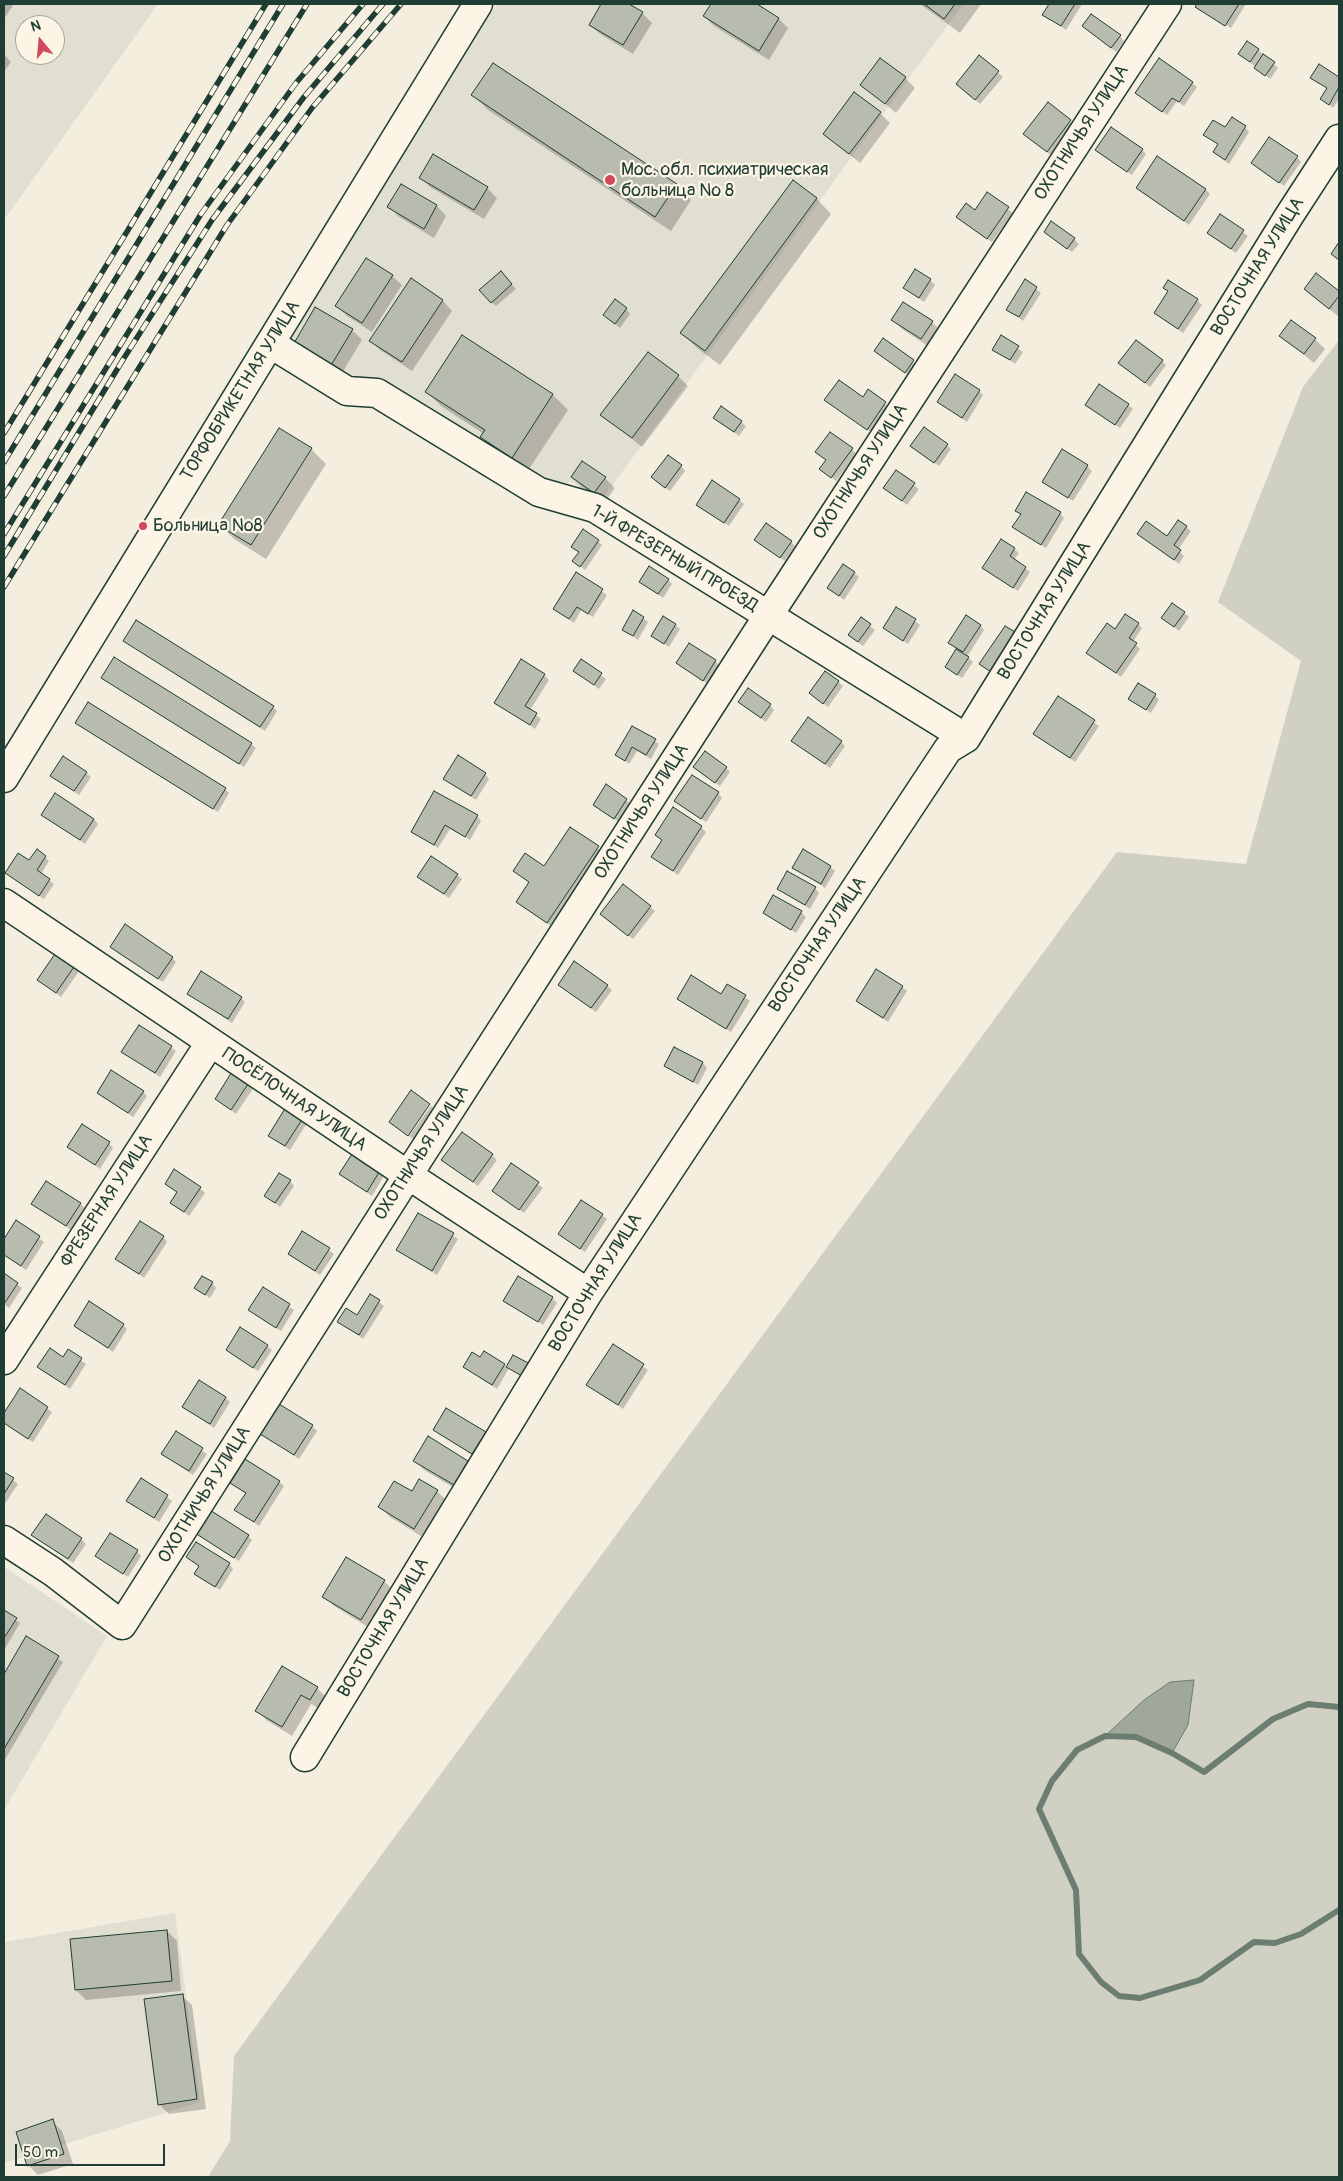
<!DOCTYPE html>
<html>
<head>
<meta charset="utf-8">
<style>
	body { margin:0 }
	#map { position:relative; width:1343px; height:2181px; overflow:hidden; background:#f3eede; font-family:Pangolin,sans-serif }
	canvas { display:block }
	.frame { position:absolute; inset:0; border:5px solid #1f3d34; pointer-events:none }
	.north { position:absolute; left:15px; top:15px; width:50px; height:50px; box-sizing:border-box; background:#fcf5e5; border:1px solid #a4ab9e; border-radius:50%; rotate:343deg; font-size:14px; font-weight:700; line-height:20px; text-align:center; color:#1f3d34 }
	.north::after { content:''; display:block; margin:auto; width:18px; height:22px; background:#d1495b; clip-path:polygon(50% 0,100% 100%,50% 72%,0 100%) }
	.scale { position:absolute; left:15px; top:2144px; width:150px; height:22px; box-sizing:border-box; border:2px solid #1f3d34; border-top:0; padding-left:6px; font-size:15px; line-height:18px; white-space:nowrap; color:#1f3d34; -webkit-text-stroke:4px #fcf5e5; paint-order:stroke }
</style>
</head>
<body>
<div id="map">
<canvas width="1343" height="2181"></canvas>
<div class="frame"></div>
<div class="north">N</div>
<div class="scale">50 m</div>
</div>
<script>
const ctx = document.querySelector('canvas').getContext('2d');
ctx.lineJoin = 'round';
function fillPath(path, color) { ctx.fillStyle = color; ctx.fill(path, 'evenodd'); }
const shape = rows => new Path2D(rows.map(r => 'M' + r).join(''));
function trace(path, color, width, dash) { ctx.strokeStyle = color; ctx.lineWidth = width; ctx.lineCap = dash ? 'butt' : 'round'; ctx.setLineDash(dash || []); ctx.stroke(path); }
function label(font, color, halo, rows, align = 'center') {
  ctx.font = font + ' Pangolin,sans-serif'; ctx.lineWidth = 4.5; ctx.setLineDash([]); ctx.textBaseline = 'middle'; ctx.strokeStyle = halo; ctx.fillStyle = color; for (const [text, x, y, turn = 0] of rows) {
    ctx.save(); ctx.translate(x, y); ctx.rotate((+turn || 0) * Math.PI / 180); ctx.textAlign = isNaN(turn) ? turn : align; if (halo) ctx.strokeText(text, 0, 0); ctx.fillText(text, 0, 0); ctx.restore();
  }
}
fillPath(shape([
	[4,4,158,4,4,220],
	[25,25,55,25,55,55,25,55],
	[498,4,963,4,601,501,570,481,560,488,349,387,283,344,487,16],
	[4,1567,107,1636,4,1810],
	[175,1913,200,2102,4,2163,4,1942]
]), '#e1dfd0');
fillPath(shape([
	[1339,340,1339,2177,208,2177,230,2141,234,2056,1117,852,1246,864,1301,661,1218,602,1303,387]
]), '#d0d1c2');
const water = shape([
	[1194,1680,1188,1725,1172,1753,1136,1737,1105,1736,1144,1700,1170,1682,1194,1680]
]);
fillPath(water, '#a0a89b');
trace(water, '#6c7d72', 1);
fillPath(shape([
	[4,4,14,4,4,19],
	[603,4,627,4,642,13,652,23,633,54,600,34,590,25],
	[712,4,755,4,779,19,788,28,769,60,714,26,704,16],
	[920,4,981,4,960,33],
	[1050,4,1082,4,1066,30,1044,14],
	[1198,4,1246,4,1231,28,1200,9,1200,10,1196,7],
	[1083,26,1120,36,1124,41,1116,52],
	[1258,50,1278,68,1270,79,1240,54],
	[4,54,11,62,4,72],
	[979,57,1003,77,980,104,962,89],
	[1319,66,1339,78,1339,99,1333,108,1321,99,1328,89,1312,78],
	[905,78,915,88,896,113,862,85],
	[1192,83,1197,87,1184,106,1177,101,1167,115,1137,93],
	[473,95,676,185,691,200,671,231,488,110],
	[1048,104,1075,126,1052,156,1024,134],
	[880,113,890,123,860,163,824,134],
	[1245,127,1249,132,1229,164,1214,152,1219,145,1205,135],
	[1142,150,1146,154,1132,175,1101,154],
	[1297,157,1301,162,1284,186,1252,163],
	[421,177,487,188,497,198,484,219,430,187],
	[793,182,817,199,831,214,720,365,697,348,682,333],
	[402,186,437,206,446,216,434,238,399,217,389,207],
	[1137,188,1206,190,1210,194,1189,225],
	[988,194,1013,213,992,242,962,221,976,211],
	[1221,216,1248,236,1236,253,1213,237],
	[1050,236,1074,239,1079,244,1072,252],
	[1316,275,1339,292,1339,317,1305,289],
	[392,276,402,285,372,332,347,316,337,306],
	[505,277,516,289,496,306,491,302],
	[411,280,443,301,452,311,412,371,380,350,371,341],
	[930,280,935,285,924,302,904,288],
	[1026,281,1041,293,1023,321,1008,309],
	[1164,288,1197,300,1202,305,1183,333,1155,313,1169,292],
	[903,303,932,322,942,332,931,348,902,329,893,320],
	[626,309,630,314,620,328,604,315],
	[352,330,362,340,340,376,304,355],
	[1281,336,1315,339,1325,349,1314,363],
	[462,337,553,395,568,410,527,472,496,452,482,437,484,434,441,406,426,391],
	[1001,337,1023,352,1015,364,994,349],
	[884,340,918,366,910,376,881,355],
	[1162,361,1166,365,1150,387,1125,368],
	[678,376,688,386,642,447,602,415],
	[868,391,890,408,872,433,826,400,863,398],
	[979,391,983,395,967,422,939,402],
	[1086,405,1128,405,1133,409,1120,428],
	[714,418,741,422,746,426,739,436],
	[947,445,951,449,939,466,917,450],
	[311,449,326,464,266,559,234,539,219,524],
	[852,449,856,454,836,481,826,473],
	[681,466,685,471,670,491,657,482],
	[1087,466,1092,471,1073,501,1044,482],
	[896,472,919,489,907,505,885,488],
	[572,477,605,478,615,488,605,502,582,487],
	[739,500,744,504,729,526,697,504],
	[1016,510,1060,513,1064,518,1046,548,1014,527,1021,515],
	[1179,521,1191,531,1178,550,1184,556,1179,564,1139,534,1167,538],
	[1002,540,1019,553,1014,560,1030,572,1018,591,989,572],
	[598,541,602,545,585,570,574,561,579,553,573,546],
	[791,542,795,546,785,561,760,544],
	[854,573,859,577,844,600,829,588],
	[576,574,607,595,593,617,581,610,574,623,554,609],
	[668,580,672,584,663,598,645,586],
	[897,608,920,625,908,644,885,628],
	[1184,613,1189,617,1179,631,1163,618],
	[643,618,648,622,638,640,623,629],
	[861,619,875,630,863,646,849,635],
	[1138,624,1142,628,1133,642,1140,649,1121,677,1088,653,1116,630],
	[675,625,680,629,669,647,653,636],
	[980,625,984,630,967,657,973,662,962,678,946,667,957,649,950,643],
	[124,641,273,707,277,711,265,731],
	[581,661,606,679,599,689,575,671],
	[715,661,720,666,708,684,677,663],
	[826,672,843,686,828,707,815,697],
	[544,675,549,680,530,710,541,719,535,729,496,702],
	[103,678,251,744,256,748,244,767],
	[1155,695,1159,700,1151,713,1130,699],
	[1058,698,1099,726,1075,762,1035,734],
	[739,702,770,705,774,710,766,722],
	[76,723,225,789,229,793,218,812],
	[632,727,659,744,651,759,637,751,629,764,617,755],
	[841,742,845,746,830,768,798,745],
	[726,768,730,772,720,786,699,772],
	[86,773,91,777,79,795,52,776],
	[485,774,489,779,476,800,445,779],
	[606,786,631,804,619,822,594,805],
	[718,793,722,798,706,822,676,801],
	[43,815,94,819,98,824,85,844],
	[477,816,481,821,470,840,450,829,438,848,412,832],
	[701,827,706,832,678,875,653,857,663,841,656,835],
	[570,829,603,852,552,927,517,902,530,883,515,871,544,868],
	[45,857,49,861,41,874,54,884,44,899,6,873],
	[794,867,830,867,835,871,825,888],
	[457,875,462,879,449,898,419,877],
	[623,886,655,911,633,939,606,918],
	[815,888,819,893,810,909,778,889],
	[801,912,806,917,796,933,764,913],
	[59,950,82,967,61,997,38,980],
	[116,951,172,958,176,962,163,982],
	[559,985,607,986,612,990,596,1012],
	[728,985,750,1001,731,1032,678,999,721,996],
	[902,987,907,991,888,1022,857,1001],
	[189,994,241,998,245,1002,232,1023],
	[139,1026,176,1051,160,1077,123,1052],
	[675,1048,703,1063,707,1068,698,1085,665,1066],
	[234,1072,254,1087,236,1114,216,1099],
	[143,1092,147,1096,133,1117,98,1093],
	[431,1106,434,1109,413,1139,409,1136],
	[286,1109,307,1123,290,1150,269,1136],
	[109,1143,113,1148,100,1169,69,1147],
	[354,1153,385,1174,372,1196,341,1174],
	[492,1155,497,1160,478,1186,447,1164],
	[511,1164,543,1188,524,1213,498,1195],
	[290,1181,294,1186,280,1207,266,1196],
	[166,1184,200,1188,205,1193,189,1216,172,1203,178,1193],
	[33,1204,80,1204,85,1208,71,1230],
	[419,1214,458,1239,437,1275,398,1250],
	[602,1215,607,1219,585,1252,560,1234],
	[16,1222,44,1242,26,1270,4,1255,4,1241],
	[303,1232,334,1254,320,1275,289,1254],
	[163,1237,167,1242,144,1278,117,1259],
	[4,1275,22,1288,9,1308,4,1304],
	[212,1283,216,1288,210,1298,200,1292],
	[263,1289,294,1310,281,1331,249,1310],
	[370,1296,384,1306,363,1339,339,1321,357,1316],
	[552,1298,557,1303,543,1325,504,1300],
	[75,1325,123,1325,127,1329,113,1352],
	[267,1346,272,1350,258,1371,227,1350],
	[613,1346,648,1370,623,1409,588,1385],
	[68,1351,86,1364,70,1389,39,1367,63,1359],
	[514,1356,527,1380,509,1368,497,1389,464,1367,481,1358,504,1365,507,1368],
	[20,1390,52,1412,33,1442,4,1423,4,1415],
	[226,1398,230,1402,214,1428,183,1407],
	[312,1426,317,1431,299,1459,262,1434],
	[434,1430,485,1433,489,1438,477,1458],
	[176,1432,207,1454,193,1475,163,1454],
	[428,1438,468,1462,477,1471,464,1494,424,1470,415,1460],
	[4,1473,18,1484,4,1505],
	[141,1479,172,1501,159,1522,128,1501],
	[279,1482,284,1486,259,1526,236,1510,246,1494,231,1483],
	[437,1491,447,1501,424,1538,390,1517,380,1507,412,1493],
	[197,1533,248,1536,252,1540,239,1561],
	[37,1539,81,1539,86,1544,73,1563],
	[137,1551,141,1556,128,1577,97,1556],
	[187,1557,229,1564,233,1569,220,1590,196,1574,200,1567],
	[384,1581,394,1591,371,1629,334,1606,324,1596],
	[4,1611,20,1623,4,1650],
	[26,1638,63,1662,4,1761,4,1676],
	[317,1688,327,1698,320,1709,311,1704,292,1736,266,1720,257,1710],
	[167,1931,177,1941,181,1991,86,2000,76,1990],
	[182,1996,192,2005,206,2109,169,2114,159,2104],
	[52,2121,62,2131,73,2164,38,2175,28,2165]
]), '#0003');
trace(shape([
	[1339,1707,1308,1704,1273,1719,1204,1772,1172,1753,1136,1737,1105,1736,1077,1750,1052,1781,1039,1809,1076,1890,1079,1954,1101,1982,1119,1996,1140,1998,1200,1980,1254,1942,1275,1943,1301,1934,1339,1910]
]), '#6c7d72', 6);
const building = shape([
	[601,4,629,4,643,12,623,45,589,25,601,4],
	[711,4,757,4,779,18,759,51,703,16,711,4],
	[924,4,955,4,944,19,924,4],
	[1049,4,1075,4,1061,26,1042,15,1049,4],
	[1197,4,1239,4,1225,26,1195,7,1197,4],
	[1091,14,1121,35,1111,48,1082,26,1091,14],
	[1247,41,1259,49,1250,62,1238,54,1247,41],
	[1263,54,1275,62,1265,76,1254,68,1263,54],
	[979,55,999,71,975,100,956,84,979,55],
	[880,58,906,77,885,104,860,85,880,58],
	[1159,58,1193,82,1179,102,1172,98,1162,112,1135,93,1159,58],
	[493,63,677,184,655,217,471,95,493,63],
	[1319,64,1339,77,1339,87,1329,105,1320,99,1327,88,1310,78,1319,64],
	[854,92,881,112,849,154,823,134,854,92],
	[1048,102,1071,120,1047,152,1023,134,1048,102],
	[1232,117,1246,126,1225,160,1213,152,1218,144,1203,135,1213,120,1225,127,1232,117],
	[1111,127,1143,149,1127,172,1095,150,1111,127],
	[1269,137,1298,156,1279,183,1251,163,1269,137],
	[433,154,488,187,474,210,419,178,433,154],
	[1157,156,1206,189,1184,221,1136,188,1157,156],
	[793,180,817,198,705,351,680,333,793,180],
	[401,184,437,205,424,229,387,207,401,184],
	[987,192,1009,207,987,239,956,217,966,203,975,210,987,192],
	[1220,214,1244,230,1231,249,1207,233,1220,214],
	[1051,221,1075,238,1067,249,1044,232,1051,221],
	[1339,242,1339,260,1331,254,1339,242],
	[366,258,393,275,362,323,335,306,366,258],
	[915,269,931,279,919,298,903,288,915,269],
	[501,271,512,284,491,303,479,290,501,271],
	[1316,273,1339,291,1339,296,1329,309,1304,289,1316,273],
	[411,278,443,300,402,362,369,341,411,278],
	[1025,279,1037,287,1019,317,1006,310,1025,279],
	[1168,280,1198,299,1178,329,1154,313,1168,291,1163,288,1168,280],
	[615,299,627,308,615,324,603,315,615,299],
	[903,302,933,321,921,339,891,320,903,302],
	[315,307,353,329,330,367,293,345,315,307],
	[1291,320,1316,338,1304,354,1279,336,1291,320],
	[462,335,553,394,512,458,480,437,485,430,425,392,462,335],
	[1001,335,1019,346,1010,360,992,350,1001,335],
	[883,338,914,360,905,373,874,351,883,338],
	[1136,340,1163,360,1145,383,1118,363,1136,340],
	[648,352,679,375,632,438,600,415,648,352],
	[955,374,980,390,962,418,937,402,955,374],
	[839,380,863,397,868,389,886,402,867,430,824,400,839,380],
	[1099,384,1129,404,1115,425,1085,405,1099,384],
	[721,406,742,421,734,432,713,418,721,406],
	[924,427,948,444,934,463,910,446,924,427],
	[279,428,312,448,251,545,218,525,279,428],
	[830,432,853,448,831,478,819,469,826,460,815,452,830,432],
	[1062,449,1088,465,1068,498,1042,482,1062,449],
	[668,455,682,465,665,488,651,477,668,455],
	[582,461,606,477,594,493,571,477,582,461],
	[896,470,915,483,902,501,883,488,896,470],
	[712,480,740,499,724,523,696,505,712,480],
	[1026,492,1061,512,1041,545,1012,527,1021,514,1015,511,1026,492],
	[1178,520,1187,526,1174,545,1181,550,1174,560,1137,534,1146,521,1167,536,1178,520],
	[766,523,792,541,780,558,754,540,766,523],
	[583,529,599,540,580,567,572,561,579,552,571,547,583,529],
	[1001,539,1015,548,1010,556,1026,567,1013,588,982,568,1001,539],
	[843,564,855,572,839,596,827,588,843,564],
	[649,566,669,579,658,594,639,582,649,566],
	[576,572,603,589,588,614,577,607,569,619,553,609,576,572],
	[1172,603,1185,612,1174,627,1161,618,1172,603],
	[896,607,916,619,903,641,883,628,896,607],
	[633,610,644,617,633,636,622,630,633,610],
	[1125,614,1139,623,1129,638,1137,643,1116,673,1086,653,1107,623,1115,629,1125,614],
	[966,615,981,625,963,652,948,643,966,615],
	[663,616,676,624,664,644,651,636,663,616],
	[861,617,871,624,858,642,848,635,861,617],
	[136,620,274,706,260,727,123,641,136,620],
	[1005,626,1017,633,991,672,979,664,1005,626],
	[689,643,716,660,703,681,676,663,689,643],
	[956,649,969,657,957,675,945,667,956,649],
	[114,657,252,743,239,764,101,678,114,657],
	[521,659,545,674,525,706,537,713,530,725,494,703,521,659],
	[581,659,602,673,594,685,573,671,581,659],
	[825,671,839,681,823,704,809,693,825,671],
	[1138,683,1156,694,1146,710,1128,699,1138,683],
	[748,688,771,704,761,718,738,702,748,688],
	[1058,696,1095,720,1070,758,1033,734,1058,696],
	[88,702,226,788,213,809,75,723,88,702],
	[808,717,842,741,825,764,791,741,808,717],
	[632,726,656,739,646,755,632,747,625,761,615,755,632,726],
	[705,751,727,767,715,783,693,767,705,751],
	[458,755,486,773,471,796,443,779,458,755],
	[63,756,87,772,74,791,50,776,63,756],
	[692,775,719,792,701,819,674,801,692,775],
	[606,784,627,799,614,819,593,805,606,784],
	[434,791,478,815,465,837,445,825,434,845,411,832,434,791],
	[55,793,94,819,80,840,41,815,55,793],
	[673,807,702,826,673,871,651,857,662,840,655,835,673,807],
	[570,827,599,846,547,923,516,902,529,882,513,871,525,853,544,866,570,827],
	[37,849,46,856,37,870,50,879,39,896,5,873,18,853,29,860,37,849],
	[803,849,831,866,821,884,792,868,803,849],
	[431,856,458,874,444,894,417,877,431,856],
	[787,871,816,887,805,905,777,889,787,871],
	[623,884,651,906,628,936,600,914,623,884],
	[773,895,802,911,791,930,763,913,773,895],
	[125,924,173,957,158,979,110,947,125,924],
	[59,948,78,961,56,993,37,980,59,948],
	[574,961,608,985,591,1008,558,985,574,961],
	[876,969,903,986,883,1018,856,1001,876,969],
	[201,971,242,997,228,1019,187,994,201,971],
	[691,975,721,994,727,984,746,995,726,1029,677,999,691,975],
	[139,1025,172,1046,155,1073,121,1052,139,1025],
	[674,1047,703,1062,693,1082,664,1066,674,1047],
	[111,1070,144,1091,128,1113,97,1093,111,1070],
	[233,1070,250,1081,231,1110,215,1099,233,1070],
	[411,1090,430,1104,408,1136,389,1122,411,1090],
	[286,1107,303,1118,285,1146,268,1136,286,1107],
	[82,1124,110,1142,95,1165,67,1147,82,1124],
	[462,1132,493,1154,473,1182,441,1160,462,1132],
	[354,1151,381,1169,367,1192,339,1174,354,1151],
	[511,1163,539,1182,519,1210,492,1191,511,1163],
	[174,1169,201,1187,184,1212,170,1203,177,1192,165,1184,174,1169],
	[279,1173,291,1180,275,1203,264,1196,279,1173],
	[46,1181,81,1203,66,1226,31,1204,46,1181],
	[581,1200,603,1214,580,1249,558,1234,581,1200],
	[418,1213,454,1233,432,1271,396,1250,418,1213],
	[16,1220,40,1236,21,1266,4,1255,4,1239,16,1220],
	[140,1221,164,1236,139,1274,115,1259,140,1221],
	[302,1231,330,1248,315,1271,288,1254,302,1231],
	[4,1273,18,1283,4,1304,4,1273],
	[202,1276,213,1282,205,1295,194,1288,202,1276],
	[518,1276,553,1297,538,1322,503,1301,518,1276],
	[263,1287,290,1304,276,1328,248,1310,263,1287],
	[370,1294,380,1300,359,1335,337,1322,346,1308,357,1315,370,1294],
	[89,1301,124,1324,108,1348,74,1326,89,1301],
	[240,1327,268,1345,253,1368,226,1350,240,1327],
	[613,1344,644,1364,618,1405,586,1385,613,1344],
	[50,1348,63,1357,68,1349,82,1358,65,1385,37,1367,50,1348],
	[484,1351,505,1364,492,1385,463,1367,472,1352,480,1357,484,1351],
	[513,1355,530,1364,522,1376,506,1367,513,1355],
	[199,1380,226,1397,210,1424,182,1407,199,1380],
	[20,1388,48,1407,28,1439,4,1423,4,1413,20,1388],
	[279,1404,313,1425,294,1455,260,1434,279,1404],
	[446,1408,486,1432,472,1454,433,1430,446,1408],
	[176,1431,203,1448,189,1471,161,1454,176,1431],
	[428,1436,468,1461,454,1485,413,1461,428,1436],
	[245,1459,280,1481,254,1522,234,1510,246,1493,230,1483,245,1459],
	[4,1472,14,1478,4,1494,4,1472],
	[141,1478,168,1495,154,1518,126,1501,141,1478],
	[419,1479,438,1490,414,1529,378,1507,394,1481,412,1491,419,1479],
	[210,1510,249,1535,234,1558,195,1533,210,1510],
	[46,1514,82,1538,68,1559,31,1535,46,1514],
	[110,1533,138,1550,123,1574,95,1556,110,1533],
	[196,1542,230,1563,215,1587,194,1574,199,1566,186,1557,196,1542],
	[346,1557,385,1580,361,1620,322,1597,346,1557],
	[4,1610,17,1618,4,1638,4,1610],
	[26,1636,59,1656,4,1749,4,1674,26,1636],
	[282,1666,318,1687,310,1700,301,1695,282,1727,255,1711,282,1666],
	[167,1930,172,1981,75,1990,70,1939,167,1930],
	[183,1994,197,2099,158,2105,144,1999,183,1994],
	[53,2119,64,2154,27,2166,16,2132,53,2119]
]);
fillPath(building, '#b8bcae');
trace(building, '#1f3d34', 1);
const minor = shape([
	[271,344,347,391,377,393,539,492,595,508,966,738],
	[4,778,478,4],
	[4,903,408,1175,588,1293],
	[4,1360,210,1043],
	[4,1540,53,1572,122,1625,408,1175,768,616,1167,4],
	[305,1757,588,1293,948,749,966,738,1289,216,1339,139]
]);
trace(minor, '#1f3d34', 31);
trace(minor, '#fcf5e5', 28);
const rail = shape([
	[4,433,266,4],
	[4,462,283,4],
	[4,496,307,4],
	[4,534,201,214,296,83,363,4],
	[4,556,124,358,212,220,304,97,383,4],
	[4,587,227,225,312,108,401,4]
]);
trace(rail, '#1f3d34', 5.5);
trace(rail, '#fcf5e5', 4, [11]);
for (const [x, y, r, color] of [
	[610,180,6,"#d1495b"],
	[143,526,5,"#d1495b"]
]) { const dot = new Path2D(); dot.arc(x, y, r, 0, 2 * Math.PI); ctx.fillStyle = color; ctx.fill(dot); trace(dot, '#fcf5e5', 2); }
label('18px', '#1f3d34', '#fcf5e5', [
	["ОХОТНИЧЬЯ УЛИЦА",1082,133,-57],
	["ВОСТОЧНАЯ УЛИЦА",1258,267,-58],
	["ТОРФОБРИКЕТНАЯ УЛИЦА",241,391,-58],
	["ОХОТНИЧЬЯ УЛИЦА",861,472,-57],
	["1-Й ФРЕЗЕРНЫЙ ПРОЕЗД",674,559,31],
	["ВОСТОЧНАЯ УЛИЦА",1045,611,-58],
	["ОХОТНИЧЬЯ УЛИЦА",642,812,-57],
	["ВОСТОЧНАЯ УЛИЦА",818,945,-56],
	["ПОСЁЛОЧНАЯ УЛИЦА",294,1100,34],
	["ОХОТНИЧЬЯ УЛИЦА",422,1153,-57],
	["ФРЕЗЕРНАЯ УЛИЦА",107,1201,-57],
	["ВОСТОЧНАЯ УЛИЦА",596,1283,-58],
	["ОХОТНИЧЬЯ УЛИЦА",205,1495,-58],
	["ВОСТОЧНАЯ УЛИЦА",384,1628,-59]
]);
label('18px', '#1f3d34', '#fcf5e5', [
	["Мос. обл. психиатрическая",621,170],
	["больница № 8",621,191],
	["Больница №8",153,526]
], 'left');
</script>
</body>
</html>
